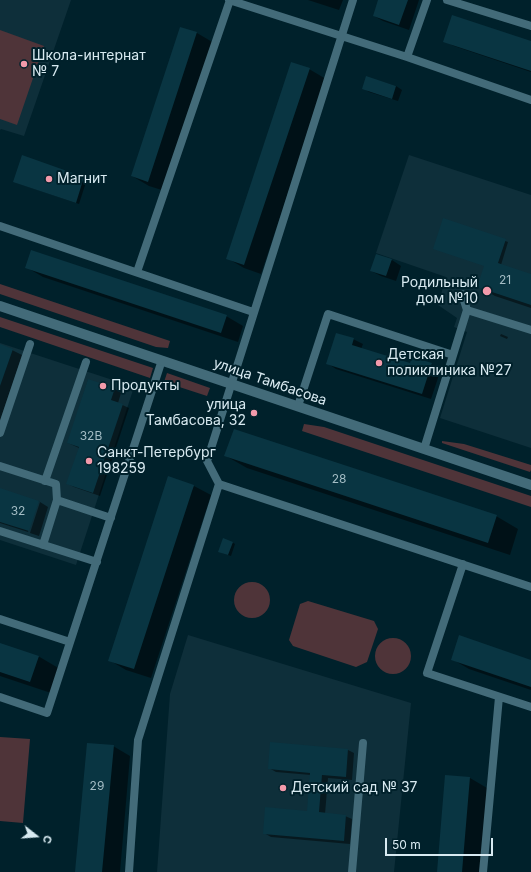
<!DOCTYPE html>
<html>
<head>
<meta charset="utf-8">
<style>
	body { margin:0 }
	#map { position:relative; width:531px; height:872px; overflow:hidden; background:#00212b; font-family:Inter,sans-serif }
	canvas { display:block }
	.north { position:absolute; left:16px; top:816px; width:40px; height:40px; -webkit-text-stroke:3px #00212b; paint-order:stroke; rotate:107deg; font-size:11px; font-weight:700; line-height:16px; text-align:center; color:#d8eaf1 }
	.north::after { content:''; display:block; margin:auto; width:14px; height:18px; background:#d8eaf1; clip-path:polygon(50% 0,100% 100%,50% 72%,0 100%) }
	.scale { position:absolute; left:385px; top:838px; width:108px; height:18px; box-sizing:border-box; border:2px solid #d8eaf1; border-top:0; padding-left:5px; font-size:12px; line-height:14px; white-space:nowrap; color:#d8eaf1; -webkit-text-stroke:3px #00212b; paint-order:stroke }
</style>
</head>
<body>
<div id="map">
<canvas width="531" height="872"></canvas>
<div class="north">С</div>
<div class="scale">50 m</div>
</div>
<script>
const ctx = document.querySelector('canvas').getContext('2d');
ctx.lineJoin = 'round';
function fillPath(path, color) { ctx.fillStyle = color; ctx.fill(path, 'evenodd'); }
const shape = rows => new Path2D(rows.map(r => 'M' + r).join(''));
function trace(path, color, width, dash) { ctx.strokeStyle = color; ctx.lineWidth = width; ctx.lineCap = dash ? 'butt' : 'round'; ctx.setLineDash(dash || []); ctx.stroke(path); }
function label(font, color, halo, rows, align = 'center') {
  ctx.font = font + ' Inter,sans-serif'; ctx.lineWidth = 4; ctx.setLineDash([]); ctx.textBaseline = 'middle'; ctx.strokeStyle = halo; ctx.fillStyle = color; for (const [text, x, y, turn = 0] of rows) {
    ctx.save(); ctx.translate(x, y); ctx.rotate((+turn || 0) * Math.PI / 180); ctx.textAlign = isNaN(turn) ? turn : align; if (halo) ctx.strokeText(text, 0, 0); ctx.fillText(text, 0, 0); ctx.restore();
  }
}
fillPath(shape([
	[0,0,71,0,24,136,1,129,0,130],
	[409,155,531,195,531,448,440,418,467,332,454,327,457,318,438,305,446,277,376,253],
	[0,343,134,387,76,565,0,540],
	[188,635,411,703,394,872,157,872,170,694]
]), '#0e2f3a');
fillPath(shape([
	[0,30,44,46,17,125,0,119],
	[0,284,170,341,168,348,156,347,0,294],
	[0,317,153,368,150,378,0,327],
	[167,373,210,388,207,396,164,382],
	[304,424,324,427,531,496,531,507,302,431],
	[442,441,464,444,531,465,531,470,530,472,442,443],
	'234 600a18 18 0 1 1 36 0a18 18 0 1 1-36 0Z',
	[308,601,374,621,378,629,367,662,356,667,293,646,289,640,300,604],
	'375 656a18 18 0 1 1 36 0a18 18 0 1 1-36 0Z',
	[0,737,30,739,23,823,0,821]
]), '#4f3439');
fillPath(shape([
	[308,0,343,0,339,10],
	[379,0,419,0,409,30,383,21,374,16],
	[181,28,197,33,214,43,165,191,149,186,132,176],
	[444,41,531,42,531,72,454,46],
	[309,69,326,79,261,274,244,268,227,258],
	[367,77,396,86,402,90,398,101,369,92,363,88],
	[22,157,87,179,79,204,17,183],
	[444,219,508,242,501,265,531,275,531,308,495,296,478,286,485,266],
	[392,260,401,266,396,281,381,276,371,271],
	[26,267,226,316,243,326,238,342,43,277],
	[501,334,508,337,507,339,500,336],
	[353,339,363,344,361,349,410,364,431,364,441,369,431,399,336,369,327,363],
	[0,346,12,350,22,355,0,421],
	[88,380,115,389,121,393,118,403,129,408,100,496,74,487,68,484,79,448,68,443],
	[226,456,496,516,518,529,510,555,247,468],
	[194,486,211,495,151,678,126,670,109,660],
	[0,489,40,502,38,502,28,532,0,523],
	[40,502,48,507,39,536,30,533],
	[232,542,235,544,231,556,222,553],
	[0,644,38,656,60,669,51,693,0,676],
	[452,659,531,661,531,690,469,669],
	[113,746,130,756,120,872,76,872],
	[348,750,354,753,352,780,328,778,325,814,345,816,352,819,350,844,271,837,264,833,308,812,311,775,276,772,269,768],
	[446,776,470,778,487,788,480,872,438,872]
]), '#0007');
fillPath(shape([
	[378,0,408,0,399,25,373,16],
	[452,15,531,41,531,71,443,42],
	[180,27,197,32,148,182,131,176],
	[291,62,310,68,244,265,226,259],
	[366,76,396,86,392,99,362,89],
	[22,155,84,177,76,203,13,182],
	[443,218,506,239,498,263,531,274,531,305,477,287,484,266,433,249],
	[31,250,227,315,221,333,25,268],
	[376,254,392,259,386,276,370,271],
	[336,333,354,338,352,345,410,363,412,357,432,363,422,394,326,364],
	[0,344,13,349,0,386],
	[88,379,115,388,111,400,123,404,93,493,66,484,79,447,67,443],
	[234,429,497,515,488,543,224,456],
	[168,476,194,485,134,669,108,661],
	[0,488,39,501,29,531,0,522],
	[223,538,233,542,228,555,218,552],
	[459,635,531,660,531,687,451,660],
	[0,643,39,656,30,682,0,672],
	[270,742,348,749,346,777,322,775,319,812,346,815,344,841,263,834,265,807,307,811,310,773,268,769],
	[87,743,114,745,102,872,75,872],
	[445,775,470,777,462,872,437,872]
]), '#093542');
trace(shape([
	[229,0,407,57,531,100],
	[447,0,531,26],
	[407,57,427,0],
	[0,226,253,312],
	[137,272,230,0],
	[462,294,467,310,531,330],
	[298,406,328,314,453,355],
	[0,433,30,344],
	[424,449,467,310],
	[0,466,56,484,57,500,111,518],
	[45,481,86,362],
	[219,484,531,587],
	[0,531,97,562],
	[43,545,57,500],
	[463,564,427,673,531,707],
	[0,619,70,642],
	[0,697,47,713,162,360],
	[129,872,138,740,219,484,207,461,353,0],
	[352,872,363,743],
	[483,872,499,697]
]), '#436b79', 8);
trace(shape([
	[0,306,531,485]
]), '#436b79', 10);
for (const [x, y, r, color] of [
	[24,64,4,"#f39aab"],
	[49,179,4,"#f39aab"],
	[487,291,5,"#f39aab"],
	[379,363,4,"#f39aab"],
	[103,386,4,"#f39aab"],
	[254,413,4,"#f39aab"],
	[89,461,4,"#f39aab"],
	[283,788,4,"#f39aab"]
]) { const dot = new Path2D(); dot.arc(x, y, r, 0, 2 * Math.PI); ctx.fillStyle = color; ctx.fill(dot); trace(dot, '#00212b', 1.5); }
label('12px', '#a4bdc5', null, [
	["21",505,280],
	["32В",91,436],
	["28",339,479],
	["32",18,511],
	["29",97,786]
]);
label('14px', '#d8eaf1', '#00212b', [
	["Школа-интернат",32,56],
	["№ 7",32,72],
	["Магнит",57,179],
	["Родильный",478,283,"right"],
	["дом №10",478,299,"right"],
	["Детская",387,355],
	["поликлиника №27",387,371],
	["Продукты",111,386],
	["улица",246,405,"right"],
	["Тамбасова, 32",246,421,"right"],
	["Санкт-Петербург",97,453],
	["198259",97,469],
	["Детский сад № 37",291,788]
], 'left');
label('14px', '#d8eaf1', '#00212b', [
	["улица Тамбасова",270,382,19]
]);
</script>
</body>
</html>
